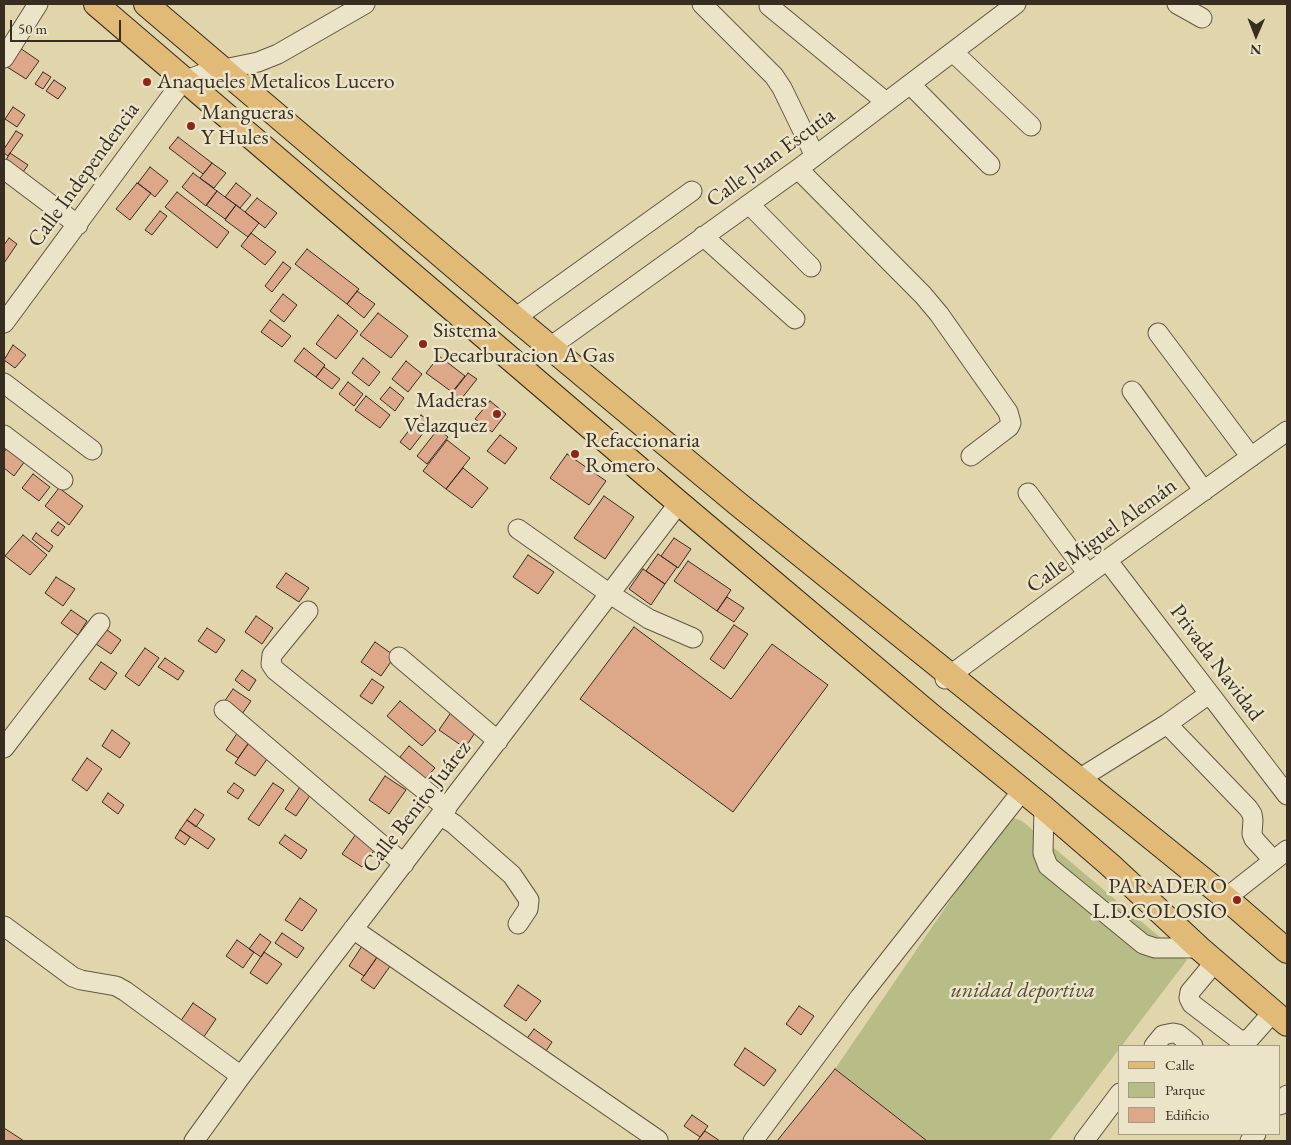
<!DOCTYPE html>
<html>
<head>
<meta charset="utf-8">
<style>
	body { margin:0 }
	#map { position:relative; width:1291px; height:1145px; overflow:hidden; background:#e1d5ac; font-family:"EB Garamond",serif }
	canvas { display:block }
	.frame { position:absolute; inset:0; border:5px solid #372d21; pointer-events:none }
	.legend { position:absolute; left:1118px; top:1045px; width:162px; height:90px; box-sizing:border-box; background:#ece4c9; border:1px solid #a49b86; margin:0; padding:6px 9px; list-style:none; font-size:15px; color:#372d21 }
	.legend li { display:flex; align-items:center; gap:10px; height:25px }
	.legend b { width:25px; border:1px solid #a49b86 }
	.north { position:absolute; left:1231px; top:10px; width:50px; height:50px; -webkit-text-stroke:4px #ece4c9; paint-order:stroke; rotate:181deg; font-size:14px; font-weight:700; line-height:20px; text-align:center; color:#372d21 }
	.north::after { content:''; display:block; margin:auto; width:18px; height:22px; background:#372d21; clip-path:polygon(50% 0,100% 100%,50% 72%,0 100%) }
	.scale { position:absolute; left:10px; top:20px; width:111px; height:22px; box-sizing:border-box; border:2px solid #372d21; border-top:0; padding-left:6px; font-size:15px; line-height:18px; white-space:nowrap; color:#372d21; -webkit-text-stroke:4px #ece4c9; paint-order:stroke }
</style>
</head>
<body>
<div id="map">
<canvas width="1291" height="1145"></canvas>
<div class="frame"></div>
<ul class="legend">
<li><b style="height:6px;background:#e0ba76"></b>Calle</li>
<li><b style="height:14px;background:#b8bc86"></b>Parque</li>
<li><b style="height:14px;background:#dda78a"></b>Edificio</li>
</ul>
<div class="north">N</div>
<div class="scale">50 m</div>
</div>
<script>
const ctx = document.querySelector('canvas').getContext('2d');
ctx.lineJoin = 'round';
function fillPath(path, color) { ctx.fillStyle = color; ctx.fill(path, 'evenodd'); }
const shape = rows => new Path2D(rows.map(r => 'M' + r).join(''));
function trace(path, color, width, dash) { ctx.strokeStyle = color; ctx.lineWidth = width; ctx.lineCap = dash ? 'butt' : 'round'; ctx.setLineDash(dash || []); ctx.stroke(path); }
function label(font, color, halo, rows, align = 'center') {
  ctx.font = font + ' "EB Garamond",serif'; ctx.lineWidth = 5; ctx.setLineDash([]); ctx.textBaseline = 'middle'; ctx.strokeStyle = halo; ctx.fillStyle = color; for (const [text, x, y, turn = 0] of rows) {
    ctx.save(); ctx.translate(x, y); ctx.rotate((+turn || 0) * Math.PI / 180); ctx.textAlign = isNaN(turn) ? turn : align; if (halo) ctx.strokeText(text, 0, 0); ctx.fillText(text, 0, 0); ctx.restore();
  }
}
fillPath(shape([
	[1008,816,1022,821,1187,960,1049,1141,927,1141,835,1069]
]), '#b8bc86');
const building = shape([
	[17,46,39,61,26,79,4,65,17,46],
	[43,72,51,77,43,89,35,84,43,72],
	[54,80,66,88,58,99,46,91,54,80],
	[13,107,25,115,17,127,5,119,13,107],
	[16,131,23,135,8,156,4,153,4,149,16,131],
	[178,137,212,163,203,174,169,148,178,137],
	[10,153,28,165,23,172,6,160,10,153],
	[212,163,226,173,214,188,200,178,212,163],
	[150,167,168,181,155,197,138,183,150,167],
	[193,173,217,191,206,206,182,187,193,173],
	[137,183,151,193,130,220,116,209,137,183],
	[236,183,251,195,240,208,225,197,236,183],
	[217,191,236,205,225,219,206,205,217,191],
	[177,192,229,232,217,248,165,207,177,192],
	[257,198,277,213,265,228,245,212,257,198],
	[236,205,259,223,248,237,225,220,236,205],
	[160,211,167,216,152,235,145,230,160,211],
	[251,233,276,252,265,265,241,246,251,233],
	[9,238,17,244,4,263,4,245,9,238],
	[307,249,359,289,347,304,295,264,307,249],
	[283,262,291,268,272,292,265,286,283,262],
	[357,291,375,304,364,318,347,304,357,291],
	[283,294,297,305,284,322,270,311,283,294],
	[378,313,408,336,391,358,360,335,378,313],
	[338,315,358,331,336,359,316,344,338,315],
	[270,320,291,336,282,347,261,332,270,320],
	[13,345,26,355,15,368,4,360,13,345],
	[304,348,325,365,316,377,294,361,304,348],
	[439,356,465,376,452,392,426,373,439,356],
	[363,358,380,372,369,386,352,373,363,358],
	[406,361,422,374,408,392,392,379,406,361],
	[324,367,340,379,332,389,316,377,324,367],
	[468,373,477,379,458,403,450,396,468,373],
	[348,382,363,394,354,406,339,394,348,382],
	[390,387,404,398,395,411,380,399,390,387],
	[366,396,390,415,380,428,355,410,366,396],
	[490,401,506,414,492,432,475,419,490,401],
	[421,415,431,423,410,450,400,442,421,415],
	[438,429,448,437,427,464,417,456,438,429],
	[500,435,517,448,505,464,487,451,500,435],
	[447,440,470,458,446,489,423,471,447,440],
	[7,448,25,461,14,476,4,468,4,452,7,448],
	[567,454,606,481,589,505,550,478,567,454],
	[463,468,488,488,472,508,446,489,463,468],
	[33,474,50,487,39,501,22,488,33,474],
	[59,488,83,506,69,525,45,506,59,488],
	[604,496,634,517,605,559,574,538,604,496],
	[58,522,65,527,58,536,51,531,58,522],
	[36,533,53,546,49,552,32,539,36,533],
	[23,535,47,555,30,575,5,556,23,535],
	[674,538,691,549,678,568,661,556,674,538],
	[658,554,677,567,665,584,646,571,658,554],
	[528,555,554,572,538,594,513,577,528,555],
	[688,561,731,590,717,611,674,581,688,561],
	[643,569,665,584,651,605,629,589,643,569],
	[286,573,309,588,299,602,276,587,286,573],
	[56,577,75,589,63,606,45,593,56,577],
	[727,597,744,608,734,622,717,611,727,597],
	[71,610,87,621,78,635,61,623,71,610],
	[256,616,273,628,262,644,245,632,256,616],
	[734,625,748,634,724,669,710,659,734,625],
	[103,627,121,640,111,654,93,642,103,627],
	[634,627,731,699,772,644,828,685,733,812,580,699,634,627],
	[207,628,225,640,216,653,198,641,207,628],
	[375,642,395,656,381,676,361,662,375,642],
	[145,648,159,658,139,686,125,676,145,648],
	[165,658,184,671,178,680,158,667,165,658],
	[101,662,117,673,105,690,89,679,101,662],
	[242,670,256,680,249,691,235,680,242,670],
	[372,679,384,687,372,704,360,696,372,679],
	[233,689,251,701,242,714,224,702,233,689],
	[400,701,436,731,422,746,387,716,400,701],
	[452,711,478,728,465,748,439,730,452,711],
	[112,730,130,743,120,758,102,746,112,730],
	[238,732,251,740,238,758,226,750,238,732],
	[250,741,270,755,255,776,235,763,250,741],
	[409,746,435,768,425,779,400,757,409,746],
	[87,758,102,769,87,791,72,780,87,758],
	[385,776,406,790,389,814,369,800,385,776],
	[234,783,244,790,238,799,227,792,234,783],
	[273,783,284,790,259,826,248,819,273,783],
	[300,787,311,794,296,816,285,809,300,787],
	[108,793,124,805,118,814,102,802,108,793],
	[195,809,204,815,196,827,187,820,195,809],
	[187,820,215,839,208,849,180,830,187,820],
	[180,830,190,837,185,845,175,838,180,830],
	[356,834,376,848,362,867,342,854,356,834],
	[285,835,307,850,301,859,279,843,285,835],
	[300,898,317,910,302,931,285,920,300,898],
	[282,933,304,948,297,958,275,943,282,933],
	[260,934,271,942,261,957,249,949,260,934],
	[237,940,254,952,243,968,226,956,237,940],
	[364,943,380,953,364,976,349,966,364,943],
	[264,952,282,964,267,984,250,973,264,952],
	[380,953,393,962,374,989,361,980,380,953],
	[518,985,541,1001,526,1021,504,1006,518,985],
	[193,1003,216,1019,203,1038,180,1022,193,1003],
	[799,1006,814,1016,801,1035,786,1024,799,1006],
	[534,1029,552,1042,544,1054,525,1041,534,1029],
	[745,1048,776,1070,764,1086,734,1065,745,1048],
	[835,1069,927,1141,777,1141,835,1069],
	[692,1115,708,1126,700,1137,684,1126,692,1115],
	[4,1128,24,1141,4,1141,4,1128],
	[705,1131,720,1141,697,1141,705,1131]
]);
fillPath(building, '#dda78a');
trace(building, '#372d21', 1);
const minor = shape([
	[702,4,774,76,782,88,815,156],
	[1177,4,1202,18],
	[769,6,886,102],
	[953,52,1031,126],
	[4,58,38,4],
	[910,84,990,165],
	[4,169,78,225],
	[798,169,923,295,939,314,1008,412,1011,423,1009,427,971,456],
	[749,204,811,267],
	[703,236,795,319],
	[515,318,692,191],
	[4,323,176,90,186,80,205,73,258,62,278,54,365,4],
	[1158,333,1251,457],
	[550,347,798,169,1016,4],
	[4,383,92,450],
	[1132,391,1204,491],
	[4,435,63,480],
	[1028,493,1088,574],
	[518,529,610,594,649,619,693,638],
	[1107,560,1287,795],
	[308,611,272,655,271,664,275,670,447,808],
	[399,657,498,741],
	[945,679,1107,560,1287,431],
	[224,710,404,864],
	[1167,724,1248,808,1252,814,1253,820,1252,834,1254,839,1273,860],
	[4,748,100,623],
	[1079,779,1167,724,1209,694],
	[1044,808,1043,853,1048,866,1143,944,1155,948,1199,948],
	[441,816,454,824,512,875,529,900,528,909,518,924],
	[1226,898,1287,850],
	[4,926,73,977,81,980,116,986,125,991,241,1076],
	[353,929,658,1140],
	[1215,962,1190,992,1189,998,1192,1004,1238,1039,1243,1041,1250,1038,1273,1012],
	[1154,1046,1163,1035,1173,1033,1178,1034,1193,1046],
	[1280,1105,1287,1095],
	[194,1141,241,1076,679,503],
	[753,1141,860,997,1022,791],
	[1084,1141,1120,1093],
	[1250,1141,1256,1134]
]);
const major = shape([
	[96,4,679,503,929,714,1044,808,1110,865,1199,948,1287,1024],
	[146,4,515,318,738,504,1126,817,1226,898,1287,951]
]);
trace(minor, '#625744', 21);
trace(major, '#372d21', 26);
trace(minor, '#ece4c9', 19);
trace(major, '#e0ba76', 24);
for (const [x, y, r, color] of [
	[147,82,5,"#8f2418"],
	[191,126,5,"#8f2418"],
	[423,344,5,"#8f2418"],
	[497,414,5,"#8f2418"],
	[575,454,5,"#8f2418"],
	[1237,900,5,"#8f2418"]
]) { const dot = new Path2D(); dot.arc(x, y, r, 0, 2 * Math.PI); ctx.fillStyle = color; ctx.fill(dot); trace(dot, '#ece4c9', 2); }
label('22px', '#372d21', '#ece4c9', [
	["Anaqueles Metalicos Lucero",157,82],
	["Mangueras",201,113],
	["Y Hules",201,138],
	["Sistema",433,331],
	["Decarburacion A Gas",433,356],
	["Maderas",487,401,"right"],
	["Velazquez",487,426,"right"],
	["Refaccionaria",585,441],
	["Romero",585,466],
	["PARADERO",1227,887,"right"],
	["L.D.COLOSIO",1227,912,"right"]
], 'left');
label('22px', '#372d21', '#ece4c9', [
	["Calle Juan Escutia",771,158,-36],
	["Calle Independencia",84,175,-54],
	["Calle Miguel Alemán",1102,536,-36],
	["Privada Navidad",1216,663,53],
	["Calle Benito Juárez",417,807,-52]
]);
label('italic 22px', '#514a35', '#ece4c9', [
	["unidad deportiva",1023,991]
]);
</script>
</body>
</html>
